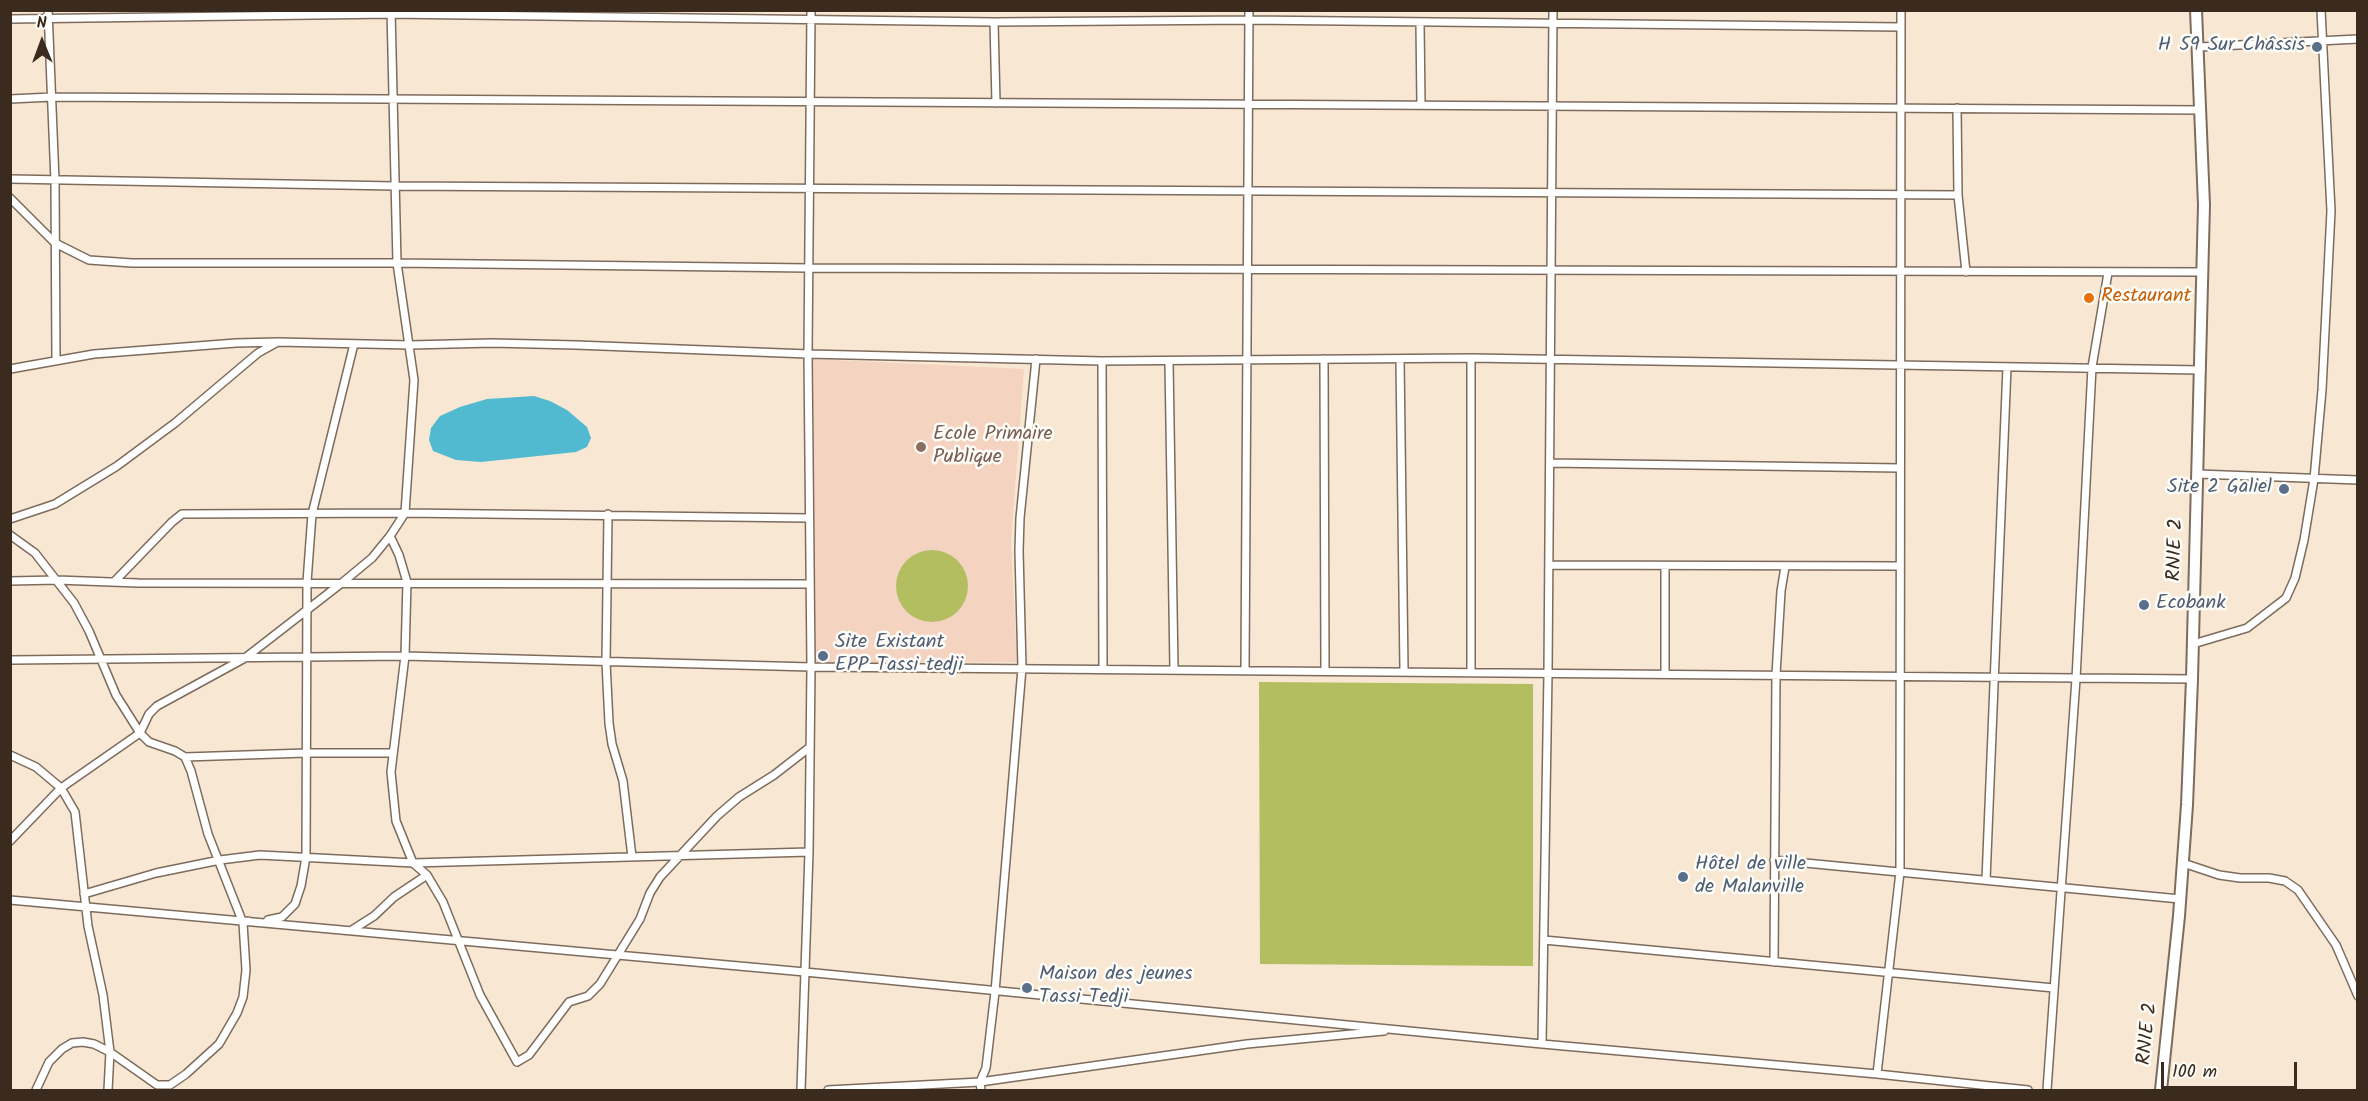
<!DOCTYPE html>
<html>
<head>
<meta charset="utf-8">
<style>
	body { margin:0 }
	#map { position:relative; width:2368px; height:1101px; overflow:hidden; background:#f7e7d3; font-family:Kalam,sans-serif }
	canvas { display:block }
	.frame { position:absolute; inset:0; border:12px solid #3b2a1e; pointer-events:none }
	.north { position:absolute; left:12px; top:12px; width:60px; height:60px; -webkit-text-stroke:4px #fdfcf7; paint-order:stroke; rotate:359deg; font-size:16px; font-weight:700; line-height:24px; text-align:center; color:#3b2a1e }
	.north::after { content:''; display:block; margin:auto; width:21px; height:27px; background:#3b2a1e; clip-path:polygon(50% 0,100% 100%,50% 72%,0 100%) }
	.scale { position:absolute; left:2161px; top:1062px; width:136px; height:27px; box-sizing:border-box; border:3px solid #3b2a1e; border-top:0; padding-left:8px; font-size:18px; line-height:21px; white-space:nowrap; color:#3b2a1e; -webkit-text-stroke:4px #fdfcf7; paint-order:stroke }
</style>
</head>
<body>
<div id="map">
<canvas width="2368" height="1101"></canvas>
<div class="frame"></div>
<div class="north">N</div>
<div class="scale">100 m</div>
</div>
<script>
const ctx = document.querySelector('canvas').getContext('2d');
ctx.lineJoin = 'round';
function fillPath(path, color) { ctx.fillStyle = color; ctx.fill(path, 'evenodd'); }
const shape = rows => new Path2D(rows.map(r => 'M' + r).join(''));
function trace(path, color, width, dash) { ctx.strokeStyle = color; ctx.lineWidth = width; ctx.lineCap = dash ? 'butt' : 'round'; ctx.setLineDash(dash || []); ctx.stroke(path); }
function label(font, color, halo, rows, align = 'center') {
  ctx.font = font + ' Kalam,sans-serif'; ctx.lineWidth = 5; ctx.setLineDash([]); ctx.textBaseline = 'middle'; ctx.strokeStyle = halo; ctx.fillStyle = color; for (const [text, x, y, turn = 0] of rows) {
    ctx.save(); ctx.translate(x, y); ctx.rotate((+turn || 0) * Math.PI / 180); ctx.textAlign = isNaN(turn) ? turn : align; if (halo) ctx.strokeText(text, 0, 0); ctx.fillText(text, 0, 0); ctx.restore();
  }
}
fillPath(shape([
	[813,359,1024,369,1011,542,1017,662,816,663]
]), '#f5d3c1');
fillPath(shape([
	'896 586a36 36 0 1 1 72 0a36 36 0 1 1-72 0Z',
	[1259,682,1533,684,1533,966,1260,964]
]), '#b2be60');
fillPath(shape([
	[534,396,550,401,567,410,587,427,591,438,587,447,576,452,481,462,456,460,433,451,429,440,431,428,440,416,460,407,487,399]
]), '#52bad0');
const street = shape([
	[48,10,55,181,56,361],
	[10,19,391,14,994,22,1249,20,1901,27],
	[994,22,996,103],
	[1420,23,1421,105],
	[2199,47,2358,39],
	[10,99,52,97,2201,110],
	[1957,108,1958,195,1966,272],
	[10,179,395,186,1958,195],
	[10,198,55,243,89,260,132,263,397,263,809,268,2203,272],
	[1471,358,1471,672],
	[1324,359,1325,671],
	[1400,359,1404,671],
	[1102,361,1103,668],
	[1169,362,1174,669],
	[10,369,94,354,236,343,278,342,410,345,492,343,576,345,808,354,1102,361,1471,358,2201,370],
	[1550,463,1900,468],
	[2198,474,2358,480],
	[608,514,606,662,609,723,612,744,623,781,632,857],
	[10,519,55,504,117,466,175,423,258,353,276,343],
	[10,535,35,553,74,603,89,631,116,695,140,733,149,742,175,751,185,757,191,771,208,834,243,923],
	[390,536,399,555,407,582,405,656,391,772,396,821,413,863,427,875,443,902,480,995,517,1062,529,1055,569,1002,588,996,600,984,640,919,650,893,660,877,717,816,739,797,774,775,810,747],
	[1549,565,1900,566],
	[1665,566,1665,674],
	[10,581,57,580,138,583,809,584],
	[114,582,172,522,182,514,405,513,808,518],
	[2193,644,2247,628,2286,598,2295,578,2304,540,2314,479,2322,390,2331,211,2321,10],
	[10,660,405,656,811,667,2192,679],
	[1245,670,1249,10],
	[10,755,36,767,61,788,75,812,88,926,103,995,110,1052,108,1090],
	[185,757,306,753,393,753],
	[10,841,61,788,140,733,149,714,157,706,245,658,343,582,372,558,390,536,405,513,414,380,397,263,391,10],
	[1774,860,2180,899],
	[2183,863,2219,875,2240,878,2269,878,2285,881,2298,890,2336,945,2358,996],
	[1986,880,2007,367],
	[84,894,156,873,220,860,260,855,413,863,809,852],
	[10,900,805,972,1542,1044,1877,1074,2028,1090],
	[268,920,282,917,295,904,301,886,306,857,307,582,312,514,354,344],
	[352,930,374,916,394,897,427,875],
	[1544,940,2054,988],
	[1774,962,1776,675,1781,591,1785,567],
	[1542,1044,1548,673,1553,10],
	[1877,1074,1900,872,1901,10],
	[36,1090,49,1062,62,1049,72,1043,83,1042,94,1044,110,1052,157,1085,170,1085,186,1074,219,1044,237,1013,243,997,246,970,243,923,248,921],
	[801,1090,809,852,811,667,808,354,811,10],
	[828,1090,980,1082,1247,1044,1384,1031],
	[981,1090,980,1082,986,1068,995,992,1022,668,1019,551,1020,518,1036,359],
	[2047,1090,2076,679,2092,367,2108,273]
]);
const primary = shape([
	[2161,1090,2179,916,2187,805,2192,679,2204,205,2196,10]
]);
trace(street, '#7d6c5d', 10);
trace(primary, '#7d6c5d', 14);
trace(street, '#fff', 7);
trace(primary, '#fff', 10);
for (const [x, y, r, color] of [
	[2317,47,6,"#5c6f8a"],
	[2089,298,6,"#e8710a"],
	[921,447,6,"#8d6e63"],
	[2284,489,6,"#5c6f8a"],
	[2144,605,6,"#5c6f8a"],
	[823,656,6,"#5c6f8a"],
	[1683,877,6,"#5c6f8a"],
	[1027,988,6,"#5c6f8a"]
]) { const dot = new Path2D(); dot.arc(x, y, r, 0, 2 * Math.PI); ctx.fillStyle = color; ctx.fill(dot); trace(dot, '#fdfcf7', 2); }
label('20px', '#4e5e75', '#fdfcf7', [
	["H 59 Sur Châssis",2305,47,"right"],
	["Site 2 Galiel",2272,489,"right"],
	["Ecobank",2156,605],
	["Site Existant",835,644],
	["EPP Tassi tedji",835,667],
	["Hôtel de ville",1695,866],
	["de Malanville",1695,889],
	["Maison des jeunes",1039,976],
	["Tassi Tedji",1039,999]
], 'left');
label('20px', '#c56008', '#fdfcf7', [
	["Restaurant",2101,298]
], 'left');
label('20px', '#785e54', '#fdfcf7', [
	["Ecole Primaire",933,436],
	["Publique",933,459]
], 'left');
label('20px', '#3b2a1e', '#fdfcf7', [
	["RNIE 2",2177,550,-88],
	["RNIE 2",2149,1034,-84]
]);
</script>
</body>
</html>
